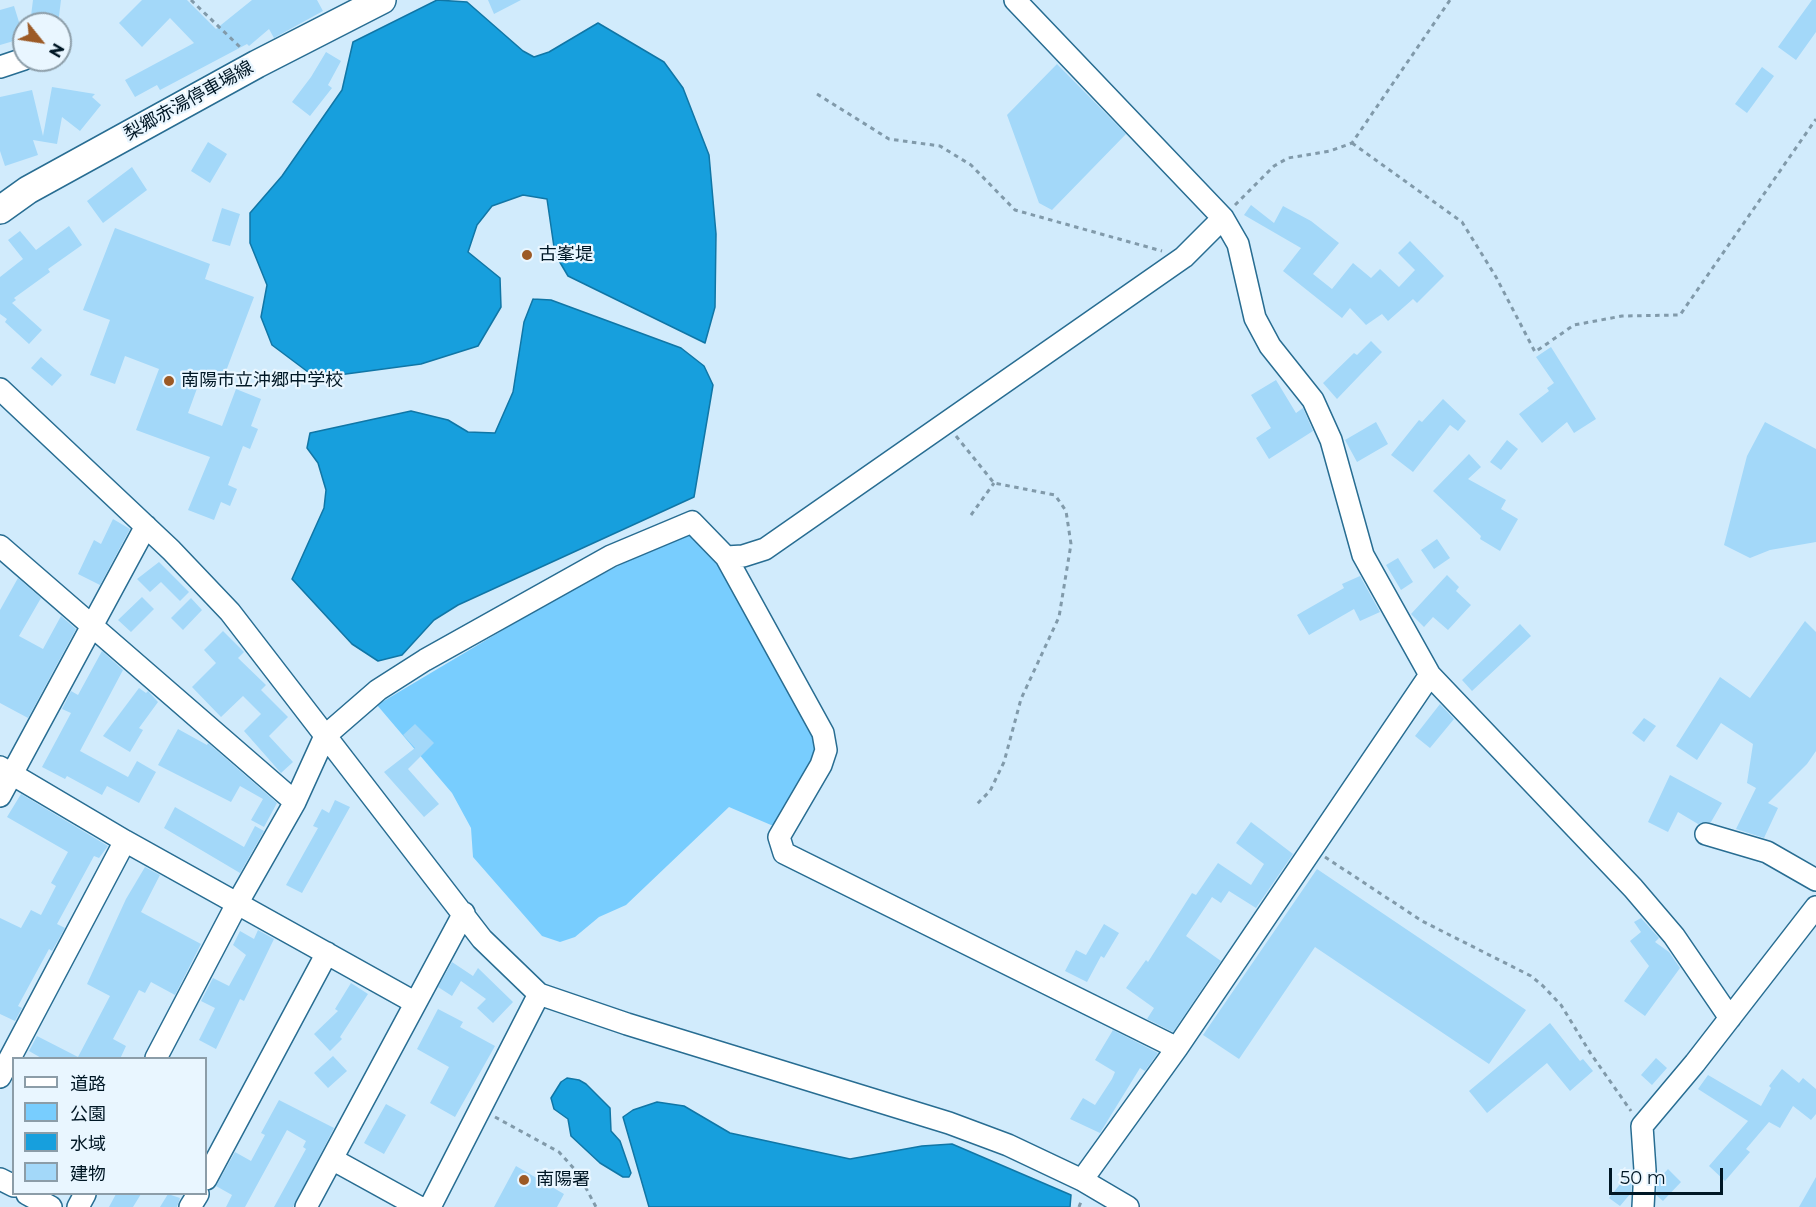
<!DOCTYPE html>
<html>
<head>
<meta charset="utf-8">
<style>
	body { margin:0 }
	#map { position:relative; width:1816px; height:1207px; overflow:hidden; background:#d1ebfc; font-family:Montserrat,"Noto Sans JP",sans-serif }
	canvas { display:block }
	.legend { position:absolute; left:12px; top:1057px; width:195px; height:138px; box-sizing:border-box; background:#e9f6ff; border:2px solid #8c9da8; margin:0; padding:8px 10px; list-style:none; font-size:18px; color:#001725 }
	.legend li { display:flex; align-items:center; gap:12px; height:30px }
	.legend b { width:30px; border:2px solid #8c9da8 }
	.north { position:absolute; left:12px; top:12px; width:60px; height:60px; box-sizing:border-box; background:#e9f6ff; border:2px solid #8c9da8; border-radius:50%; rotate:120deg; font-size:16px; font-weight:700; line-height:24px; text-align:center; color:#001725 }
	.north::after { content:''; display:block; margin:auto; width:21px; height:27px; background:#9c5a26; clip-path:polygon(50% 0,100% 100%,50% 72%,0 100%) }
	.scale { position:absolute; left:1609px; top:1168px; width:114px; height:27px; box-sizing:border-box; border:3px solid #001725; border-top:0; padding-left:8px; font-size:18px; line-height:21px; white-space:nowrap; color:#001725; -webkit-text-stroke:4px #e9f6ff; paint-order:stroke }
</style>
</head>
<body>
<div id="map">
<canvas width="1816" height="1207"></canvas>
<ul class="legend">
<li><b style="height:8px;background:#fff"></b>道路</li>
<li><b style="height:16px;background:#78cdfe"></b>公園</li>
<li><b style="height:16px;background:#179fdd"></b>水域</li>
<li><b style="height:16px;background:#a3d8f9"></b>建物</li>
</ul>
<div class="north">N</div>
<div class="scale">50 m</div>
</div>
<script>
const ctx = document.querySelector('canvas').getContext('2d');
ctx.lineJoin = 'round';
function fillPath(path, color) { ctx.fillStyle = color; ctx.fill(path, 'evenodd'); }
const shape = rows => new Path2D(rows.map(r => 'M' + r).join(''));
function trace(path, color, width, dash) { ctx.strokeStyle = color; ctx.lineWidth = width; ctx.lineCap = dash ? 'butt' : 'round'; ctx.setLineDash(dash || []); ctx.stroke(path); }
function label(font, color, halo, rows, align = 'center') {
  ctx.font = font + ' Montserrat,"Noto Sans JP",sans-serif'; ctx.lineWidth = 4.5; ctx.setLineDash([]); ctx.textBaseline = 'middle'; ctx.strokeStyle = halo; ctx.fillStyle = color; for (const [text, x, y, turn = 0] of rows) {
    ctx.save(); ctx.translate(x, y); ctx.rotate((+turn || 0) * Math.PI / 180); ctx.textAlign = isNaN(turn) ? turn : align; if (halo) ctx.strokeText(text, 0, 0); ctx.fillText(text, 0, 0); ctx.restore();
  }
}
fillPath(shape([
	[688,530,724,568,820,747,779,826,771,825,729,807,626,905,599,917,575,937,560,942,542,936,473,857,471,828,452,793,377,705,560,596]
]), '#78cdfe');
const water = shape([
	[437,0,467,2,523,51,534,57,549,52,598,23,664,62,683,88,709,155,716,234,715,307,705,343,568,276,555,254,547,199,523,195,492,206,477,225,468,252,500,278,501,307,478,346,421,364,316,378,272,345,261,317,267,285,250,243,250,213,282,176,342,90,353,42,437,0],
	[533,299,551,300,681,348,704,366,713,385,694,497,458,605,434,620,402,655,378,661,352,644,292,579,324,508,326,490,318,463,307,448,310,433,411,411,448,420,468,432,495,433,513,392,524,322,533,299],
	[567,1078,579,1080,586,1084,610,1108,611,1131,620,1141,631,1173,629,1177,623,1177,600,1163,571,1136,568,1119,554,1109,551,1098,561,1082,567,1078],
	[657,1102,684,1106,730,1133,850,1159,922,1146,952,1144,1071,1195,1070,1207,649,1207,623,1117,633,1110,657,1102]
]);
fillPath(water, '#179fdd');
trace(water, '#1076a6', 1.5);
fillPath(shape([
	[33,0,61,0,58,24,30,24],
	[142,0,187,0,216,29,252,0,317,0,323,11,274,38,269,29,249,46,247,44,160,90,157,85,135,97,125,80,194,43,170,18,142,47,119,23],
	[488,0,521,0,494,14],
	[1812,0,1816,0,1816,32,1796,60,1778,47],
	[14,6,24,38,0,45,0,10],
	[326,52,341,61,328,85,332,88,310,116,292,102,311,77],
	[1057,64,1126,134,1052,210,1039,203,1007,115],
	[1762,67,1774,76,1747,113,1735,104],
	[52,87,95,94,92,97,101,105,80,131,62,117,57,144,33,140,38,155,5,166,0,151,0,97,32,90,43,136],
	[208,142,227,154,210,183,191,171],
	[132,167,147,190,103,223,87,201],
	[1251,205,1274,223,1283,206,1311,221,1339,243,1313,274,1332,289,1353,263,1371,278,1380,269,1399,287,1415,270,1398,253,1410,241,1444,276,1417,303,1413,299,1388,321,1382,314,1366,325,1350,308,1342,318,1283,271,1301,248,1244,215],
	[222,208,240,214,230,246,212,241],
	[69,226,82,245,48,269,50,272,14,298,16,300,12,303,42,330,29,344,5,322,7,319,0,314,0,277,23,259,8,240,20,231,36,250],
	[115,228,210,264,205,279,254,297,223,379,203,372,188,413,222,426,236,389,261,399,251,426,258,429,250,449,243,446,228,485,237,489,230,506,221,502,214,520,188,510,210,457,136,430,159,369,125,356,115,384,90,375,110,320,83,310],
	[1371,341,1382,352,1337,399,1323,383,1354,353,1357,355],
	[1551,347,1596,419,1574,433,1567,422,1542,443,1519,414,1549,391,1547,388,1554,383,1536,357],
	[41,357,62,375,52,386,31,368],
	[1276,380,1296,413,1303,408,1313,431,1269,459,1256,438,1271,428,1251,395],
	[1443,399,1466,421,1458,431,1450,425,1413,472,1391,455,1419,420,1422,422],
	[1376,422,1388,444,1357,462,1345,440],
	[1765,422,1816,449,1816,542,1770,550,1750,558,1724,545,1747,456],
	[1507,440,1518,449,1501,470,1490,462],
	[1469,454,1481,467,1468,479,1506,500,1501,509,1518,519,1500,551,1480,539,1481,536,1433,491],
	[113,519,130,529,100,585,78,574,94,540,101,544],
	[1437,539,1450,558,1434,569,1421,550],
	[1398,558,1413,582,1401,590,1386,565],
	[159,562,189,592,180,601,161,582,150,592,137,579],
	[1447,575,1459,587,1456,591,1471,605,1448,630,1433,617,1424,627,1411,614],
	[1360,576,1380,612,1360,621,1354,609,1309,635,1297,615,1344,588,1342,584],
	[18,578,41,598,19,636,43,649,61,616,76,629,28,718,0,703,0,610],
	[142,597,154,609,131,632,118,620],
	[191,598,202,610,183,630,171,618],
	[1805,621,1816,632,1816,751,1807,764,1768,803,1778,808,1764,838,1736,829,1756,788,1747,783,1753,744,1721,723,1697,760,1676,746,1720,677,1750,698],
	[1520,624,1531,636,1472,691,1462,680],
	[223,631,244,652,238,658,266,685,261,690,288,717,269,736,293,762,281,773,244,731,261,714,243,696,221,717,192,687,216,663,204,650],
	[102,651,123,670,80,751,128,777,137,761,156,772,139,803,107,786,102,795,67,776,65,779,42,767,71,713,62,709,71,691,78,695],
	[139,688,146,693,148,691,158,702,139,728,143,730,130,752,103,736],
	[1440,704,1454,719,1430,748,1415,736],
	[1644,718,1656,726,1644,742,1632,733],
	[415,724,434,743,408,769,439,804,424,817,384,772,415,748,403,735],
	[178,729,207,745,208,743,277,803,264,827,251,820,263,799,240,786,231,802,158,765],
	[1670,775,1722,803,1711,822,1698,824,1678,812,1668,832,1648,822],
	[21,794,108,846,99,858,94,856,57,924,65,928,52,951,49,949,18,1006,22,1008,15,1021,0,1014,0,918,21,928,31,910,41,915,56,886,51,883,68,852,7,817],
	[335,800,350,807,302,893,286,885,318,828,313,826,322,809,329,813],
	[175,807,244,847,255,826,264,831,240,873,164,828],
	[1251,822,1293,854,1256,908,1229,891,1221,903,1212,897,1186,936,1221,961,1173,1032,1147,1019,1154,1008,1126,988,1146,960,1148,962,1192,893,1196,895,1218,863,1251,885,1264,864,1236,843],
	[145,867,160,875,141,912,201,944,175,995,151,982,145,993,139,990,113,1039,126,1046,120,1059,43,1059,29,1051,37,1036,78,1057,110,996,87,984,126,899],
	[1317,869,1526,1010,1489,1064,1315,947,1239,1059,1203,1035],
	[1641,918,1659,938,1655,942,1669,952,1680,968,1645,1016,1624,1001,1649,966,1630,941,1641,932,1634,922],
	[1104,924,1119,933,1104,958,1101,956,1087,982,1065,971,1076,950,1086,955],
	[258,930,274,939,244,1001,240,999,216,1049,199,1040,215,1008,201,1001,213,978,229,986,246,955,233,945,240,931,254,939],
	[452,962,473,976,478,968,513,1002,493,1023,477,1008,486,999,461,981,452,996,438,987],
	[351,983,368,994,340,1037,342,1039,330,1051,314,1034,338,1011,335,1009],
	[438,1009,463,1022,460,1027,495,1046,455,1117,430,1103,449,1067,417,1049],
	[1550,1023,1580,1061,1583,1059,1593,1071,1570,1091,1547,1063,1487,1113,1469,1091],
	[1113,1030,1158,1053,1145,1071,1140,1068,1100,1133,1070,1119,1083,1098,1095,1105,1112,1079,1115,1072,1095,1060],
	[333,1056,347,1071,328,1088,314,1073],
	[1656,1058,1667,1068,1652,1085,1641,1075],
	[1782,1069,1799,1083,1803,1078,1816,1089,1816,1114,1811,1120,1793,1106,1780,1128,1769,1122,1746,1149,1750,1152,1725,1181,1709,1166,1748,1121,1698,1089,1708,1075,1761,1106,1771,1088,1769,1086],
	[279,1100,334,1128,293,1207,274,1207,306,1149,303,1147,306,1141,287,1130,245,1207,226,1207,232,1195,216,1186,235,1152,251,1161,265,1135,261,1133],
	[386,1104,406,1115,384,1154,364,1143],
	[516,1166,564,1194,557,1207,494,1207],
	[1668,1169,1681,1182,1663,1201,1656,1195,1657,1181],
	[1816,1177,1816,1207,1799,1207],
	[1625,1178,1632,1183,1631,1193,1620,1206,1609,1198],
	[116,1194,141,1194,133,1207,109,1207],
	[168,1194,180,1198,177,1207,160,1207]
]), '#a3d8f9');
const minor = shape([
	[1015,0,1223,218,1238,244,1255,318,1270,346,1313,400,1331,440,1363,555,1430,675,1633,888,1674,936,1730,1018],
	[0,67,24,59],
	[0,389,171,550,230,612,482,939,539,994,627,1024,949,1123,1008,1145,1082,1180,1128,1207],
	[0,546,295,802],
	[726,557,743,556,765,549,1184,257,1223,218],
	[0,767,125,841,414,1002],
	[0,796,146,526],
	[1706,834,1767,852,1816,880],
	[156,1058,238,902,295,802,325,736,378,690,425,660,611,556,692,522,726,557,823,733,826,750,821,765,779,837,784,853,1177,1048],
	[0,1077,125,841],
	[332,1159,419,1207],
	[0,1179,14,1186],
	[206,1179,327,953],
	[1082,1180,1177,1048,1430,675],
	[27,1194,51,1207],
	[78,1207,85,1194],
	[190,1207,198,1194],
	[306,1207,464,913],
	[430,1207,539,994],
	[1643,1207,1645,1170,1642,1126,1695,1063,1816,907]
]);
const major = shape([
	[0,210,28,190,257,64,382,0]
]);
trace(minor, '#286d92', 24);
trace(major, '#286d92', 30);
trace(shape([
	[191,0,241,48],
	[817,94,889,139,940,146,971,165,1015,210,1162,251],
	[1352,143,1462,222,1496,277,1535,352,1574,325,1622,316,1680,315,1816,119],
	[1235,205,1274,166,1288,158,1330,151,1352,143,1450,0],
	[956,436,994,483,1055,495,1066,511,1071,544,1059,617,1021,699,1004,762,990,791,976,805],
	[971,515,994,483],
	[1325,857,1422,921,1531,976,1543,986,1561,1005,1591,1054,1631,1111],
	[495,1117,559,1152,578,1173,596,1207],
	[1079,1207,1082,1199]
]), '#819aaa', 3, [4.5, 4.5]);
trace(minor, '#fff', 21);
trace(major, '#fff', 27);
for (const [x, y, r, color] of [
	[527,255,6,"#9c5a26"],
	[169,381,6,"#9c5a26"],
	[524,1180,6,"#9c5a26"]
]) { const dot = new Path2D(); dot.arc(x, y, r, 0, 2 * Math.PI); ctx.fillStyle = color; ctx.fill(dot); trace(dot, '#e9f6ff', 2); }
label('18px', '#001725', '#e9f6ff', [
	["梨郷赤湯停車場線",189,101,-29]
]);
label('18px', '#001725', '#e9f6ff', [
	["古峯堤",539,255],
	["南陽市立沖郷中学校",181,381],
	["南陽署",536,1180]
], 'left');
</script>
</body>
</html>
